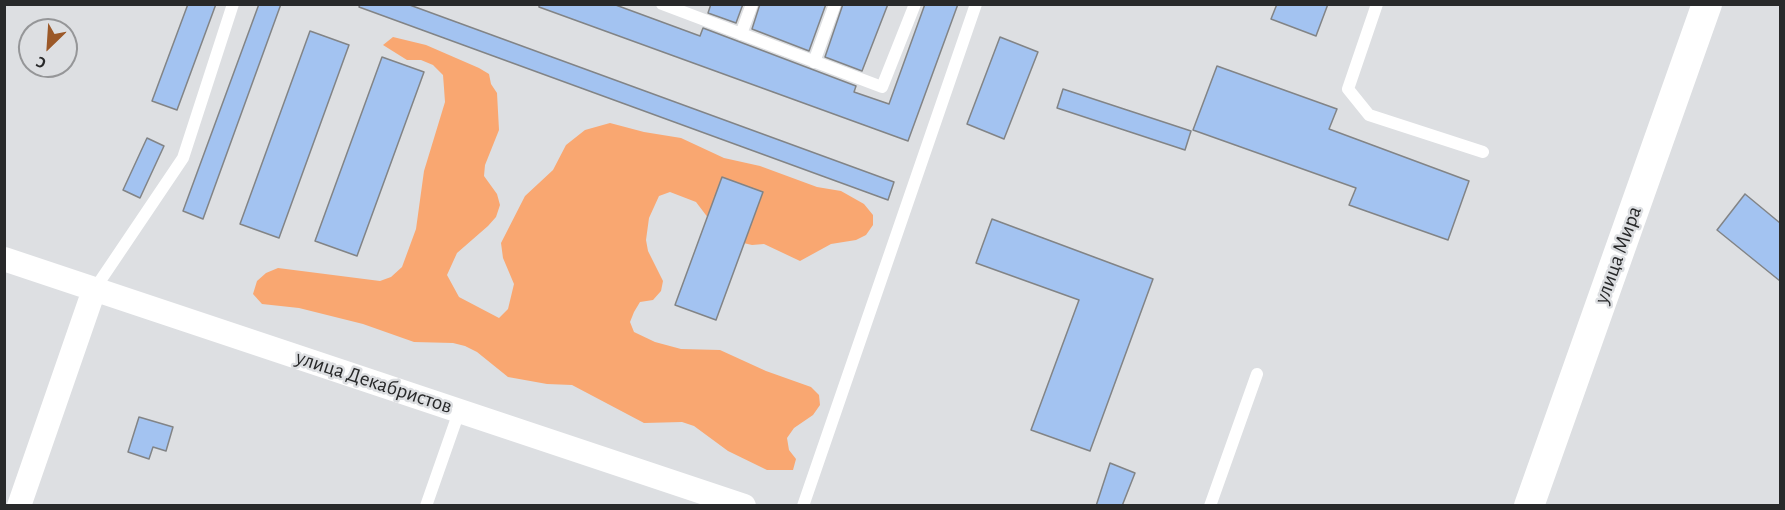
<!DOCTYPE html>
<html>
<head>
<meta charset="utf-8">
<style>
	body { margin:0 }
	#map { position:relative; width:1785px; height:510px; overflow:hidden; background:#dddfe2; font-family:"Alegreya Sans",sans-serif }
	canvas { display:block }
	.frame { position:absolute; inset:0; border:6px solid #28292a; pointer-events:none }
	.north { position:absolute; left:18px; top:18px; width:60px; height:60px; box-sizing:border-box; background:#dddfe2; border:2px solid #959698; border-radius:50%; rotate:205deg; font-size:16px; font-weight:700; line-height:24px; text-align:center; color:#28292a }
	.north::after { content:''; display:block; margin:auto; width:21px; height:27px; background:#9b5828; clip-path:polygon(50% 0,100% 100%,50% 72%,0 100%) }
</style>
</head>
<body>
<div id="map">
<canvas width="1785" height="510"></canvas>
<div class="frame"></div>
<div class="north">С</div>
</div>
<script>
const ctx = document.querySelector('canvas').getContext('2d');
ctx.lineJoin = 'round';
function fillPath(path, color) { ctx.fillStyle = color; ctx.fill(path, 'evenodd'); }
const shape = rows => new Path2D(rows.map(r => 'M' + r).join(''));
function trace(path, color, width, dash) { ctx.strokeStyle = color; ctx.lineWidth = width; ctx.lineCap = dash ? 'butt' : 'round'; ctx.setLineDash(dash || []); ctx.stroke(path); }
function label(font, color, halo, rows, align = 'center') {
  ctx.font = font + ' "Alegreya Sans",sans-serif'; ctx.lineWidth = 5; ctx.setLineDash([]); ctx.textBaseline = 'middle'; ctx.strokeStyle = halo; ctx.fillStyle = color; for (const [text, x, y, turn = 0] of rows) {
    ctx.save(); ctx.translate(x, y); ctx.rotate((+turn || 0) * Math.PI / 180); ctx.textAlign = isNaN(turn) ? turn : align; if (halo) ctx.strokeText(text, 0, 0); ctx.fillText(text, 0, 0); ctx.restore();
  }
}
fillPath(shape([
	[393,37,426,45,479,68,489,74,491,84,497,93,499,130,485,165,484,176,497,194,500,205,496,217,488,226,457,253,447,275,459,297,499,318,508,309,514,284,503,258,501,243,525,196,553,170,566,145,585,130,610,123,644,132,681,138,724,158,760,166,817,187,841,191,864,204,873,215,873,225,866,235,856,240,831,244,800,261,764,244,752,245,739,242,715,227,696,202,670,192,659,196,649,218,646,240,648,251,663,281,661,291,653,300,640,302,634,312,630,322,634,332,655,342,681,349,720,350,766,371,811,387,819,395,820,405,813,415,794,428,787,438,789,450,796,459,793,470,767,470,728,451,694,426,682,422,644,423,572,385,547,384,508,377,477,352,465,346,453,343,414,342,363,324,299,308,262,304,253,294,257,281,266,273,278,268,380,281,391,277,402,267,416,229,424,171,445,102,444,88,443,75,433,65,421,60,407,60,383,45]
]), '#f9a771');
const building = shape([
	[188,4,216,4,177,110,152,101,188,4],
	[259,4,281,4,203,219,183,211,259,4],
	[360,4,407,4,894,182,888,200,359,7,360,4],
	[539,4,613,4,700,36,703,28,856,86,854,92,889,104,925,4,958,4,908,141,539,7,539,4],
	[711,4,743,4,736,23,708,13,711,4],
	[760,4,826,4,809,51,752,29,760,4],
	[843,4,888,4,862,71,825,57,843,4],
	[1277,4,1328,4,1316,36,1271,19,1277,4],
	[310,31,349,45,279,238,240,224,310,31],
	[1000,37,1038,52,1004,139,967,124,1000,37],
	[382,57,424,72,357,256,315,241,382,57],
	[1217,66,1337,109,1329,129,1469,181,1448,240,1349,205,1356,188,1193,130,1217,66],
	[1063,89,1191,131,1185,150,1057,108,1063,89],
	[147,138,164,146,140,198,123,190,147,138],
	[722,177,763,192,716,320,675,305,722,177],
	[1745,194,1780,223,1780,281,1717,230,1745,194],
	[992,219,1153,279,1090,451,1031,430,1079,300,976,263,992,219],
	[139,417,173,427,166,451,153,447,149,459,128,452,139,417],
	[1110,463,1135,473,1122,506,1096,506,1110,463]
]);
fillPath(building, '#a3c3f1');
trace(building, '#828486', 1.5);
trace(shape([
	[662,4,882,87,915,4],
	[1377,4,1348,89,1369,115,1483,152],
	[741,34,752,4],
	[814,62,835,4],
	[94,290,183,158,233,4],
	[426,506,460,409],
	[803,506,976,4],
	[1210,506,1257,374]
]), '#fff', 12);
trace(shape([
	[4,259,744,506],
	[19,506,94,290]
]), '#fff', 24);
trace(shape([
	[1529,506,1707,4]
]), '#fff', 30);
label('21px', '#28292a', '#dddfe2', [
	["улица Мира",1618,255,-70],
	["улица Декабристов",374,382,18]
]);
</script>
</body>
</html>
